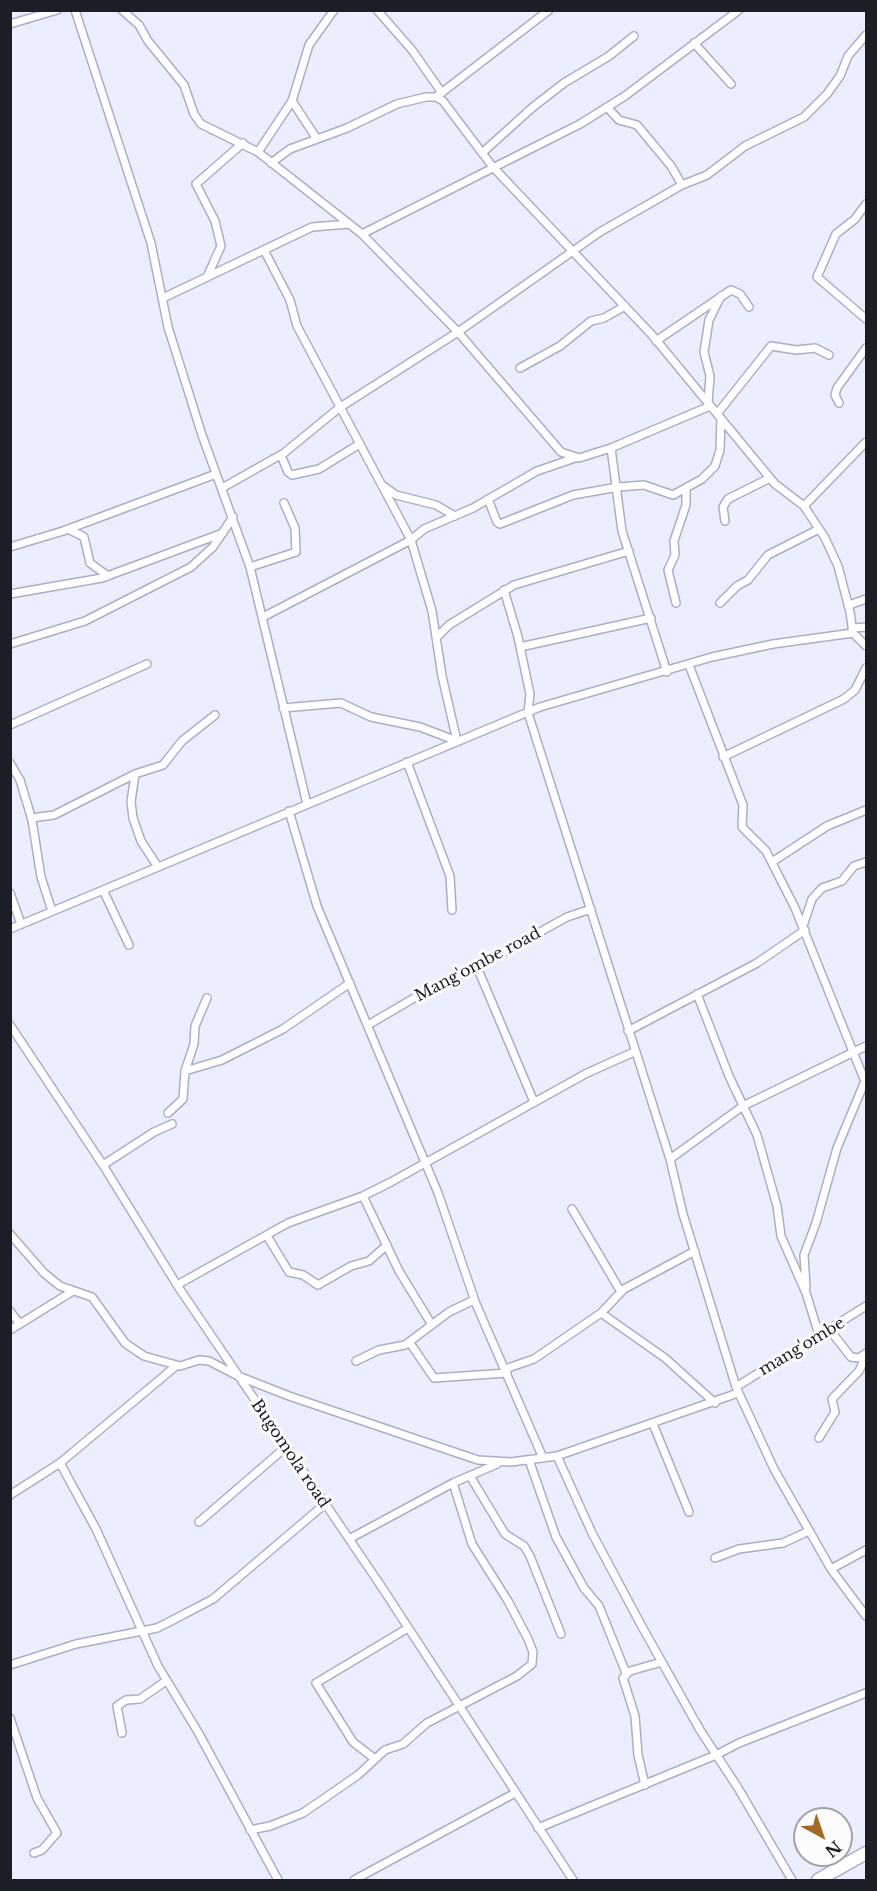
<!DOCTYPE html>
<html>
<head>
<meta charset="utf-8">
<style>
	body { margin:0 }
	#map { position:relative; width:877px; height:1891px; overflow:hidden; background:#ebeefd; font-family:"Libre Baskerville",serif }
	canvas { display:block }
	.frame { position:absolute; inset:0; border:12px solid #1c1e27; pointer-events:none }
	.north { position:absolute; left:793px; top:1807px; width:60px; height:60px; box-sizing:border-box; background:#fcfcfc; border:2px solid #a2a3a7; border-radius:50%; rotate:140deg; font-size:16px; font-weight:700; line-height:24px; text-align:center; color:#1c1e27 }
	.north::after { content:''; display:block; margin:auto; width:21px; height:27px; background:#a26a26; clip-path:polygon(50% 0,100% 100%,50% 72%,0 100%) }
</style>
</head>
<body>
<div id="map">
<canvas width="877" height="1891"></canvas>
<div class="frame"></div>
<div class="north">N</div>
</div>
<script>
const ctx = document.querySelector('canvas').getContext('2d');
ctx.lineJoin = 'round';
const shape = rows => new Path2D(rows.map(r => 'M' + r).join(''));
function trace(path, color, width, dash) { ctx.strokeStyle = color; ctx.lineWidth = width; ctx.lineCap = dash ? 'butt' : 'round'; ctx.setLineDash(dash || []); ctx.stroke(path); }
function label(font, color, halo, rows, align = 'center') {
  ctx.font = font + ' "Libre Baskerville",serif'; ctx.lineWidth = 6; ctx.setLineDash([]); ctx.textBaseline = 'middle'; ctx.strokeStyle = halo; ctx.fillStyle = color; for (const [text, x, y, turn = 0] of rows) {
    ctx.save(); ctx.translate(x, y); ctx.rotate((+turn || 0) * Math.PI / 180); ctx.textAlign = isNaN(turn) ? turn : align; if (halo) ctx.strokeText(text, 0, 0); ctx.fillText(text, 0, 0); ctx.restore();
  }
}
const street = shape([
	[75,10,151,243,168,327,202,435,250,567,307,804],
	[122,10,139,25,148,41,184,85,194,114,201,124,258,152,362,234,458,332,561,452,579,458,611,448,710,406],
	[377,10,412,50,442,93],
	[10,24,57,10],
	[694,43,731,84],
	[436,97,549,10],
	[292,101,317,139],
	[607,107,619,120,637,125,671,166,682,185],
	[258,152,292,101,309,45,334,10],
	[482,153,533,107,564,83,609,56,634,36],
	[271,163,290,149,347,128,397,104,426,97,436,97,443,101,492,166,652,335,775,484,804,506,825,538,838,566,850,612,853,633],
	[866,204,855,219,836,234,817,277,866,319],
	[362,234,580,124,625,96,739,10],
	[265,252,290,300,297,326,411,540,432,611,442,676,457,741],
	[207,277,221,246,215,221,196,184,243,143],
	[163,298,312,227,349,224],
	[656,341,731,290,740,294,749,307],
	[520,368,560,346,591,321,604,318,625,306],
	[839,403,835,395,837,388,866,348],
	[708,404,710,376,704,352,709,320,721,296],
	[717,414,771,346,796,350,815,348,829,355],
	[611,448,622,531,667,672],
	[281,455,288,472,292,475,319,469,358,445],
	[382,485,396,495,436,505,455,516],
	[222,488,284,453,339,408,458,332,600,232,682,185,707,175,745,146,804,117,827,94,840,76,848,56,866,35],
	[488,499,497,522,500,524,573,495,618,487,644,485,673,495,702,479,715,466,720,450,721,420],
	[804,506,866,442],
	[725,521,723,507,728,499,770,478],
	[68,529,84,537,90,563,108,576],
	[10,547,63,531,216,474],
	[250,567,296,552,295,528,284,503],
	[504,590,518,637,530,694,528,713,670,1159,683,1214,736,1387,774,1469,831,1569,866,1616],
	[10,594,102,578,223,533],
	[676,603,668,570,675,555,674,541,686,505,686,489],
	[720,603,737,586,748,580,768,555,819,529],
	[849,605,866,599],
	[263,617,411,540,424,529,473,508,537,471,575,458],
	[852,628,866,627],
	[438,636,449,625,514,585,629,551],
	[10,644,85,621,191,567,213,547,233,517],
	[520,647,651,618],
	[689,665,743,805,742,827,766,851,795,908,866,1084],
	[283,708,341,703,371,717,420,727,457,741],
	[10,725,147,664],
	[723,757,844,699,855,690,866,668],
	[407,762,450,876,452,910],
	[10,763,20,780,32,820,41,877,52,911],
	[135,774,131,802,133,818,141,841,158,867],
	[289,811,317,906,438,1193,476,1304,543,1458],
	[31,818,54,815,135,774,163,765,182,741,215,715],
	[772,862,827,826,866,810],
	[103,890,129,945],
	[10,893,21,924],
	[803,926,812,899,822,888,842,881,854,866,866,862],
	[10,929,540,707,712,657,773,644,853,633,866,646],
	[477,967,534,1102],
	[697,994,729,1076,757,1135,777,1206,781,1236,806,1293,819,1335],
	[10,1025,103,1165,177,1285,381,1586,573,1880],
	[368,1025,426,991,477,967,567,917,591,909],
	[628,1031,757,963,805,930],
	[185,1071,222,1060,283,1029,350,983],
	[168,1113,183,1099,185,1071,194,1044,195,1026,207,998],
	[670,1159,743,1106,866,1046],
	[103,1165,154,1132,172,1124],
	[363,1196,399,1271,432,1325],
	[572,1209,621,1292],
	[10,1234,44,1273,60,1286,92,1297,125,1343,144,1356,180,1366,199,1360,209,1361,238,1376,289,1396,478,1460,511,1462,557,1456,738,1393],
	[267,1236,289,1272,303,1275,318,1285,351,1266,369,1261,387,1245],
	[177,1285,288,1223,363,1196,391,1182,587,1073,634,1052],
	[806,1287,804,1255,816,1223,837,1148,865,1081],
	[10,1311,19,1323],
	[601,1313,665,1358,715,1403],
	[829,1329,851,1357,859,1358,866,1353],
	[10,1330,73,1291],
	[410,1343,434,1378,507,1373],
	[356,1361,379,1350,405,1345,449,1312,474,1300],
	[505,1369,534,1359,601,1313,624,1289,695,1251],
	[736,1387,866,1306],
	[653,1424,689,1512],
	[819,1438,835,1412,832,1399,859,1371,866,1356],
	[557,1456,592,1533,640,1623,700,1730,738,1788,792,1880],
	[529,1460,556,1537,584,1588,599,1606,626,1673],
	[60,1463,96,1529,158,1666,198,1732,278,1880],
	[470,1476,505,1534,524,1546,530,1556,561,1634],
	[10,1495,60,1463,176,1366],
	[199,1522,286,1447],
	[349,1539,453,1483,497,1464],
	[715,1558,739,1549,783,1543,809,1531],
	[831,1569,866,1550],
	[10,1665,76,1644,157,1628,173,1620,213,1599,325,1504],
	[10,1718,37,1798,57,1833,42,1850,34,1853],
	[122,1733,117,1706,126,1700,140,1699,166,1681],
	[375,1759,353,1742,316,1683,408,1628],
	[645,1785,638,1755,635,1716,623,1678,630,1671,662,1662],
	[538,1828,716,1755,739,1743,866,1693],
	[250,1830,270,1826,303,1813,358,1775,385,1750,403,1744,427,1723,517,1676,532,1664,533,1652,528,1639,508,1601,472,1544,453,1483],
	[354,1880,515,1793]
]);
const highway = shape([
	[818,1880,866,1853]
]);
trace(street, '#aaaec6', 10);
trace(highway, '#aaaec6', 15);
trace(street, '#fff', 7);
trace(highway, '#fff', 12);
label('16px', '#1c1e27', '#fcfcfc', [
	["Mang'ombe road",478,965,-28],
	["mang'ombe",802,1347,-31],
	["Bugomola road",290,1454,56]
]);
</script>
</body>
</html>
